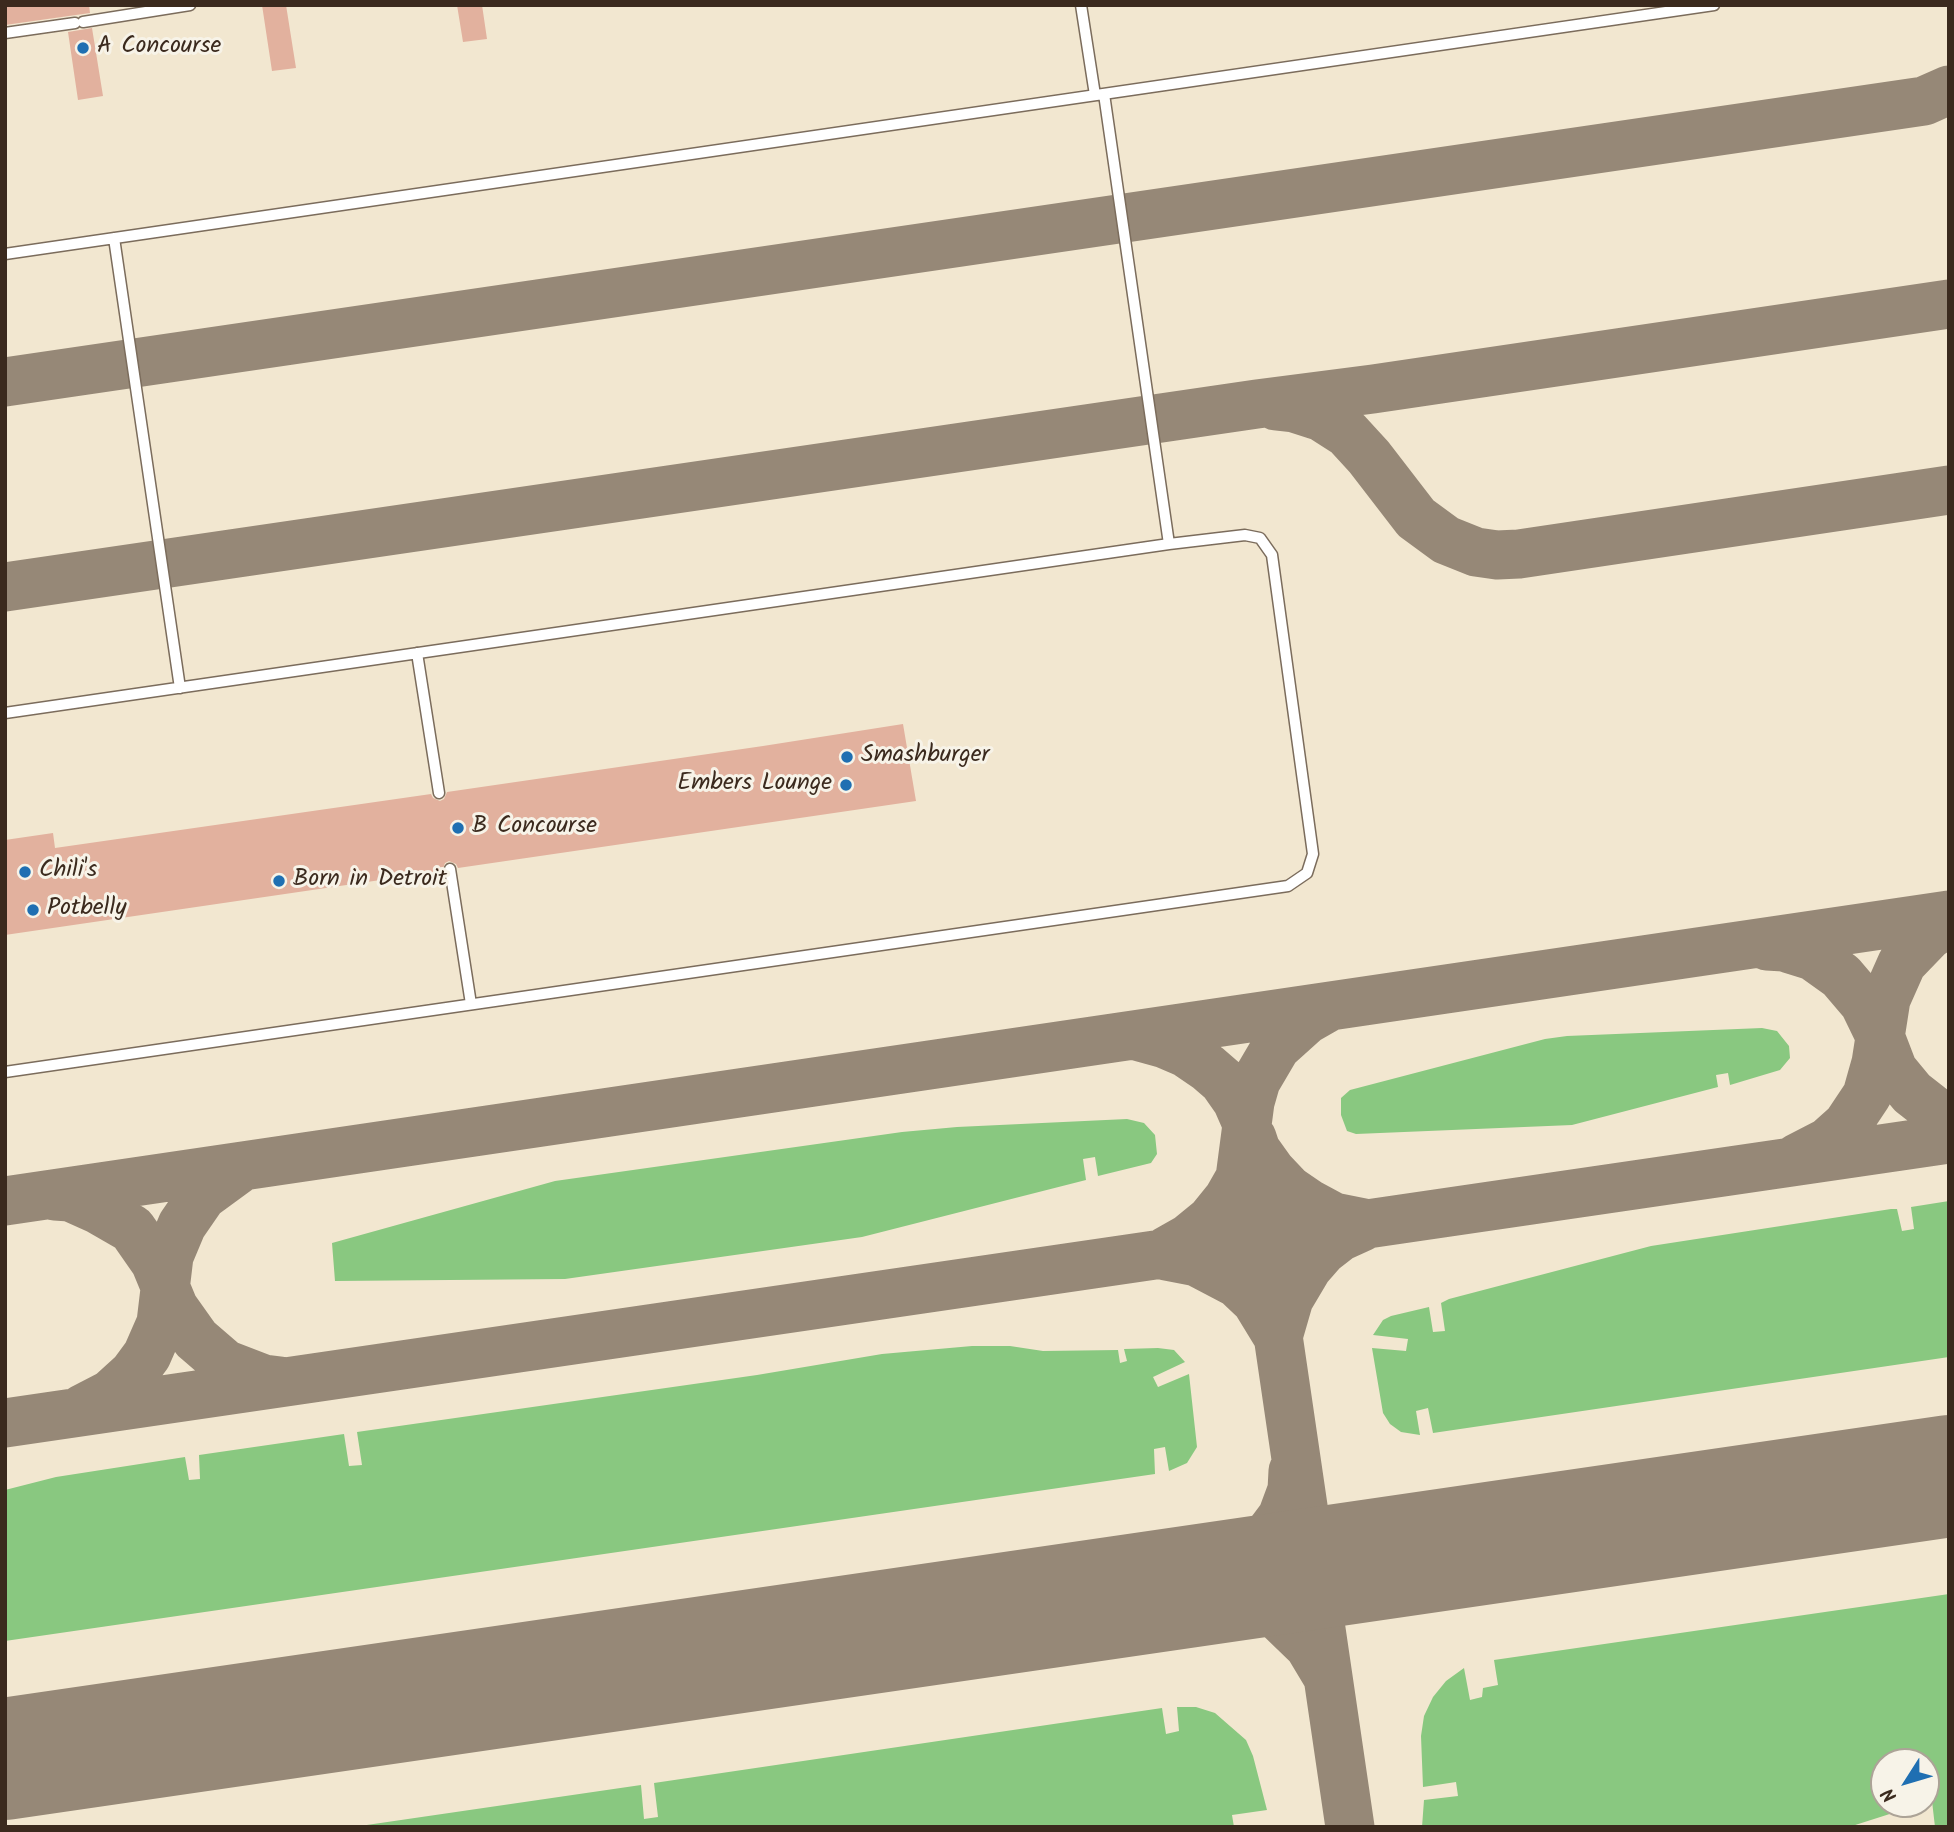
<!DOCTYPE html>
<html>
<head>
<meta charset="utf-8">
<style>
	body { margin:0 }
	#map { position:relative; width:1954px; height:1832px; overflow:hidden; background:#f2e7d0; font-family:Kalam,sans-serif }
	canvas { display:block }
	.frame { position:absolute; inset:0; border:7px solid #3b2a1e; pointer-events:none }
	.north { position:absolute; left:1870px; top:1748px; width:70px; height:70px; box-sizing:border-box; background:#f7f3e8; border:2px solid #aca397; border-radius:50%; rotate:233deg; font-size:19px; font-weight:700; line-height:28px; text-align:center; color:#3b2a1e }
	.north::after { content:''; display:block; margin:auto; width:24px; height:32px; background:#1f6fb2; clip-path:polygon(50% 0,100% 100%,50% 72%,0 100%) }
</style>
</head>
<body>
<div id="map">
<canvas width="1954" height="1832"></canvas>
<div class="frame"></div>
<div class="north">N</div>
</div>
<script>
const ctx = document.querySelector('canvas').getContext('2d');
ctx.lineJoin = 'round';
function fillPath(path, color) { ctx.fillStyle = color; ctx.fill(path, 'evenodd'); }
const shape = rows => new Path2D(rows.map(r => 'M' + r).join(''));
function trace(path, color, width, dash) { ctx.strokeStyle = color; ctx.lineWidth = width; ctx.lineCap = dash ? 'butt' : 'round'; ctx.setLineDash(dash || []); ctx.stroke(path); }
function label(font, color, halo, rows, align = 'center') {
  ctx.font = font + ' Kalam,sans-serif'; ctx.lineWidth = 6; ctx.setLineDash([]); ctx.textBaseline = 'middle'; ctx.strokeStyle = halo; ctx.fillStyle = color; for (const [text, x, y, turn = 0] of rows) {
    ctx.save(); ctx.translate(x, y); ctx.rotate((+turn || 0) * Math.PI / 180); ctx.textAlign = isNaN(turn) ? turn : align; if (halo) ctx.strokeText(text, 0, 0); ctx.fillText(text, 0, 0); ctx.restore();
  }
}
fillPath(shape([
	[1762,1028,1777,1031,1789,1046,1790,1058,1780,1070,1730,1085,1728,1073,1716,1075,1718,1087,1572,1125,1356,1134,1347,1131,1341,1115,1341,1098,1350,1090,1545,1039,1567,1036],
	[1127,1119,1144,1123,1155,1135,1157,1154,1151,1163,1098,1176,1095,1157,1083,1159,1086,1180,862,1237,565,1279,335,1281,332,1243,555,1181,902,1132,957,1127],
	[1949,1201,1949,1357,1433,1433,1428,1408,1416,1411,1420,1435,1401,1432,1390,1424,1383,1413,1372,1348,1406,1351,1408,1339,1373,1335,1383,1320,1391,1316,1429,1307,1433,1332,1445,1331,1441,1303,1449,1299,1651,1246,1891,1209,1897,1209,1902,1231,1914,1229,1911,1207],
	[972,1346,1010,1346,1043,1351,1118,1350,1120,1363,1127,1361,1124,1349,1158,1348,1174,1350,1185,1362,1153,1377,1158,1387,1189,1374,1197,1447,1187,1463,1169,1471,1165,1447,1154,1449,1155,1474,5,1641,5,1490,56,1477,185,1457,189,1480,200,1479,199,1455,344,1434,349,1466,362,1465,357,1432,757,1375,882,1354],
	[1949,1594,1949,1827,1935,1827,1932,1801,1926,1802,1926,1762,1884,1762,1884,1804,1921,1804,1849,1827,1422,1827,1424,1800,1458,1796,1456,1782,1423,1787,1421,1736,1424,1716,1433,1697,1446,1681,1464,1668,1470,1700,1482,1697,1483,1688,1498,1685,1494,1660],
	[1177,1707,1196,1707,1215,1713,1246,1740,1253,1756,1267,1810,1232,1815,1234,1827,353,1827,641,1785,644,1819,658,1817,654,1783,1162,1708,1166,1734,1179,1731]
]), '#89c880');
trace(shape([
	[5,382,1924,101,1949,90],
	[1276,406,1294,408,1322,417,1347,433,1369,457,1416,518,1446,540,1476,552,1497,555,1519,554,1949,490],
	[5,587,1257,404,1373,389,1949,304],
	[1767,946,1784,947,1813,956,1841,976,1864,1003,1880,1036,1893,1070,1912,1093,1935,1111,1949,1117],
	[1136,1036,1165,1044,1186,1053,1208,1068,1223,1081,1237,1101,1247,1124,1350,1827],
	[1252,1138,1256,1150,1271,1171,1289,1190,1308,1203,1334,1217,1364,1223],
	[1797,1158,1828,1142,1847,1125,1867,1095,1876,1063,1886,999,1902,963,1929,935,1949,922],
	[55,1196,70,1197,99,1210,132,1229,155,1262,174,1308,196,1339,225,1364,264,1379,280,1381],
	[5,1201,1949,915],
	[1166,1251,1189,1238,1211,1220,1228,1199,1240,1178,1250,1102,1256,1081,1276,1047,1306,1020,1327,1008],
	[1166,1256,1197,1262,1237,1283,1256,1301,1278,1337,1289,1299,1308,1267,1322,1251,1340,1237,1362,1227],
	[82,1409,111,1394,133,1374,147,1355,161,1323,169,1256,182,1225,202,1196,243,1166],
	[5,1423,1949,1139],
	[1179,1589,1240,1597,1279,1617,1309,1646,1327,1676],
	[1163,1590,1208,1577,1242,1562,1267,1537,1282,1517,1292,1490,1293,1471]
]), '#968877', 49);
trace(shape([
	[5,1759,1949,1476]
]), '#968877', 122);
fillPath(shape([
	[5,5,89,5,90,13,5,25],
	[262,5,286,5,296,68,272,71],
	[457,5,482,5,487,39,463,42],
	[92,28,103,96,78,100,68,32],
	[903,724,916,801,458,868,456,864,449,861,445,863,442,871,5,935,5,840,53,833,55,848,431,794,433,798,440,801,444,799,447,792,763,746]
]), '#e2b19e');
const service = shape([
	[1081,5,1095,95],
	[83,22,190,5],
	[5,33,75,23],
	[1104,94,1169,544],
	[114,238,180,688],
	[5,254,1714,5],
	[417,653,439,793],
	[5,713,1169,544,1245,535,1260,538,1272,555,1313,854,1307,873,1288,886,5,1072],
	[450,869,471,1004]
]);
trace(service, '#7b6c5c', 13);
trace(service, '#fff', 10);
for (const [x, y, r, color] of [
	[83,48,7,"#1f6fb2"],
	[847,757,7,"#1f6fb2"],
	[846,785,7,"#1f6fb2"],
	[458,828,7,"#1f6fb2"],
	[25,872,7,"#1f6fb2"],
	[279,881,7,"#1f6fb2"],
	[33,910,7,"#1f6fb2"]
]) { const dot = new Path2D(); dot.arc(x, y, r, 0, 2 * Math.PI); ctx.fillStyle = color; ctx.fill(dot); trace(dot, '#f7f3e8', 2.5); }
label('24px', '#3b2a1e', '#f7f3e8', [
	["A Concourse",97,48],
	["Smashburger",861,757],
	["Embers Lounge",832,785,"right"],
	["B Concourse",472,828],
	["Chili's",39,872],
	["Born in Detroit",293,881],
	["Potbelly",47,910]
], 'left');
</script>
</body>
</html>
